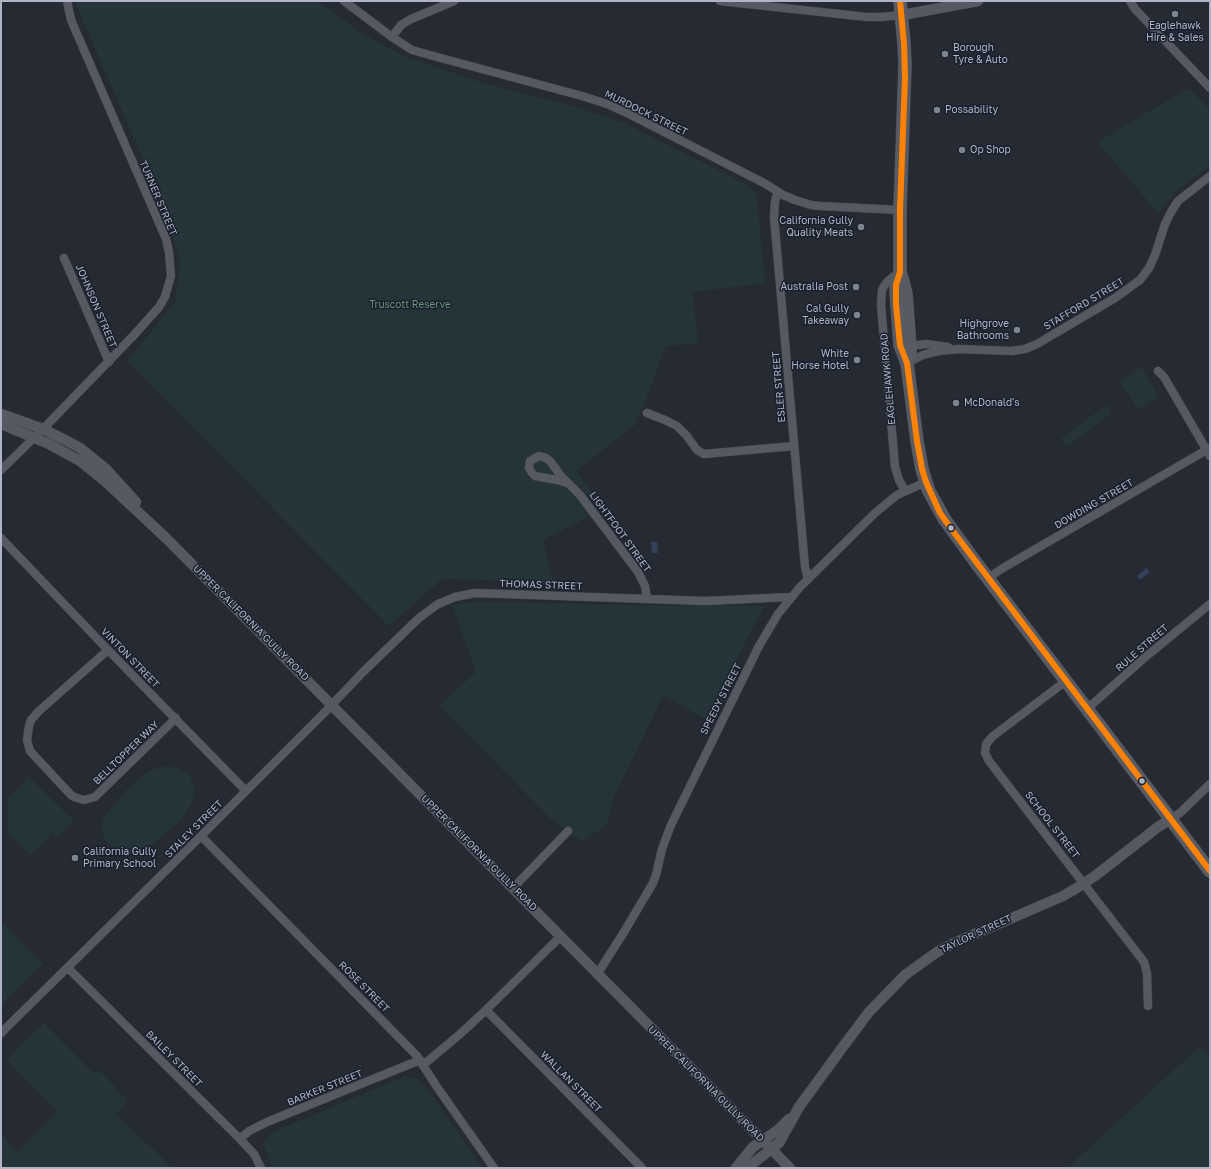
<!DOCTYPE html>
<html>
<head>
<meta charset="utf-8">
<style>
	body { margin:0 }
	#map { position:relative; width:1211px; height:1169px; overflow:hidden; background:#262a33; font-family:"Golos Text",sans-serif }
	canvas { display:block }
	.frame { position:absolute; inset:0; border:2px solid #afb5c5; pointer-events:none }
</style>
</head>
<body>
<div id="map">
<canvas width="1211" height="1169"></canvas>
<div class="frame"></div>
</div>
<script>
const ctx = document.querySelector('canvas').getContext('2d');
ctx.lineJoin = 'round';
function fillPath(path, color) { ctx.fillStyle = color; ctx.fill(path, 'evenodd'); }
const shape = rows => new Path2D(rows.map(r => 'M' + r).join(''));
function trace(path, color, width, dash) { ctx.strokeStyle = color; ctx.lineWidth = width; ctx.lineCap = dash ? 'butt' : 'round'; ctx.setLineDash(dash || []); ctx.stroke(path); }
function label(font, color, halo, rows, align = 'center') {
  ctx.font = font + ' "Golos Text",sans-serif'; ctx.lineWidth = 3; ctx.setLineDash([]); ctx.textBaseline = 'middle'; ctx.strokeStyle = halo; ctx.fillStyle = color; for (const [text, x, y, turn = 0] of rows) {
    ctx.save(); ctx.translate(x, y); ctx.rotate((+turn || 0) * Math.PI / 180); ctx.textAlign = isNaN(turn) ? turn : align; if (halo) ctx.strokeText(text, 0, 0); ctx.fillText(text, 0, 0); ctx.restore();
  }
}
fillPath(shape([
	[76,1,318,1,358,31,404,56,477,81,576,107,622,122,750,186,757,196,765,283,693,292,698,343,666,346,644,405,636,420,635,425,576,471,604,509,543,540,553,582,442,579,389,626,127,361,175,302,180,262,167,215,78,9],
	[1189,88,1210,110,1210,166,1177,190,1164,205,1159,214,1097,142],
	[1142,367,1159,397,1138,409,1119,381],
	[1107,405,1112,413,1066,447,1061,438],
	[477,601,627,605,764,606,706,719,663,696,614,797,606,826,582,841,553,821,439,706,476,672,452,605],
	[165,766,179,768,190,776,194,787,193,801,181,820,159,839,143,851,127,854,117,851,104,839,102,828,103,818,128,788,147,772],
	[29,777,74,821,58,837,53,832,30,855,8,833,8,798],
	[1,921,43,964,1,1005],
	[44,1023,94,1074,99,1070,128,1101,116,1114,173,1168,1,1168,1,1135,17,1152,58,1111,7,1060],
	[1199,1047,1204,1050,1210,1059,1210,1168,1067,1168],
	[405,1076,418,1079,424,1084,483,1168,273,1168,263,1144,271,1133]
]), '#243439');
fillPath(shape([
	[651,542,657,542,658,553,652,553],
	[1146,568,1150,572,1140,580,1137,576,1143,571]
]), '#34405b');
const minor = shape([
	[344,1,392,37,412,50,426,54,582,96,607,104,627,113,764,183,783,195,795,200,811,205,820,206,900,210],
	[720,1,867,17,881,17,902,15],
	[1130,1,1135,9,1210,88],
	[392,37,401,25,411,19,454,1],
	[778,192,775,201,774,217,805,567,808,579],
	[64,258,109,362],
	[899,272,888,281,884,286,882,290,881,305,895,467,899,480,905,491],
	[907,349,910,346,926,344,948,347],
	[907,363,923,355,939,351,959,349,1012,351,1025,349,1037,344,1115,298,1140,280,1149,268,1155,255,1165,224,1171,212,1178,201,1210,176],
	[1158,371,1164,377,1210,456],
	[647,413,665,420,677,426,687,436,697,450,704,454,794,446],
	[1,470,43,429,134,335,159,307,165,297,171,276,169,252,166,239,71,20,67,1],
	[567,483,557,480,535,476,532,473,529,468,530,461,539,456,546,458,550,461,561,476,580,495,638,572,645,586,647,599],
	[1,538,108,650,246,791],
	[988,578,1003,568,1210,448],
	[108,650,39,711,31,720,29,726,27,740,30,751,71,795,74,797,84,800,95,797,99,793,176,718],
	[1066,681,993,736,986,744,985,753,989,761,1141,958,1144,962,1147,973,1148,1006],
	[1087,709,1143,659,1210,604],
	[1171,819,1180,813,1210,784],
	[201,836,417,1056,437,1087,494,1168],
	[513,888,568,831],
	[68,968,240,1139,254,1154,261,1168],
	[598,973,624,932,653,883,656,875,662,849,671,825,759,646,778,614,800,587,875,513,897,495,926,482],
	[486,1010,642,1168],
	[1,1033,201,836,325,712,363,672,419,618,438,604,455,597,475,593,705,601,791,597],
	[423,1065,459,1035,486,1010,561,936],
	[240,1139,249,1131,267,1122,420,1060]
]);
const tertiary = shape([
	[902,15,978,1],
	[1,414,43,429,67,441,80,448,106,469,136,502],
	[1,424,49,444,80,461,105,481,167,539,790,1168],
	[736,1168,753,1147,778,1130,789,1119],
	[747,1168,779,1143,799,1107,842,1048,869,1012,905,975,937,952,954,943,1063,896,1075,889,1095,876,1158,827,1171,819]
]);
const primary = shape([
	[900,1,904,44,905,65,900,210,900,272,904,285,906,294,910,346,910,354,907,363],
	[900,272,896,285,896,291,900,345,907,363,917,441,922,469,928,489,936,504,945,520,977,564,1210,871]
]);
trace(minor, '#42454c', 9);
trace(tertiary, '#42454c', 11);
trace(primary, '#434750', 14);
trace(minor, '#565961', 8);
trace(tertiary, '#565961', 10);
trace(primary, '#585b63', 13);
trace(shape([
	[900,1,904,44,905,78,900,210,900,272,896,285,896,304,900,345,907,363,917,441,922,469,926,482,940,513,955,534,1210,871]
]), '#ff8200', 6);
for (const [x, y, r, color] of [
	[1175,14,4,"#7f8492"],
	[945,54,4,"#7f8492"],
	[937,110,4,"#7f8492"],
	[962,150,4,"#7f8492"],
	[861,227,4,"#7f8492"],
	[856,287,4,"#7f8492"],
	[857,315,4,"#7f8492"],
	[1017,330,4,"#7f8492"],
	[857,360,4,"#7f8492"],
	[956,403,4,"#7f8492"],
	[951,528,3.5,"#afb5c5"],
	[1142,781,3.5,"#afb5c5"],
	[75,858,4,"#7f8492"]
]) { const dot = new Path2D(); dot.arc(x, y, r, 0, 2 * Math.PI); ctx.fillStyle = color; ctx.fill(dot); trace(dot, '#1a202d', 1.5); }
label('10px', '#afb5c5', '#1a202d', [
	["Eaglehawk",1175,26,"center"],
	["Hire & Sales",1175,38,"center"],
	["Borough",953,48],
	["Tyre & Auto",953,60],
	["Possability",945,110],
	["Op Shop",970,150],
	["California Gully",853,221,"right"],
	["Quality Meats",853,233,"right"],
	["AustralIa Post",848,287,"right"],
	["Cal Gully",849,309,"right"],
	["Takeaway",849,321,"right"],
	["Highgrove",1009,324,"right"],
	["Bathrooms",1009,336,"right"],
	["White",849,354,"right"],
	["Horse Hotel",849,366,"right"],
	["McDonald's",964,403],
	["California Gully",83,852],
	["Primary School",83,864]
], 'left');
label('10px', '#afb5c5', '#1a202d', [
	["MURDOCK STREET",646,113,26],
	["TURNER STREET",158,198,67],
	["STAFFORD STREET",1084,304,-31],
	["JOHNSON STREET",96,306,67],
	["EAGLEHAWK ROAD",888,379,-95],
	["ESLER STREET",779,387,-95],
	["DOWDING STREET",1094,504,-30],
	["LIGHTFOOT STREET",620,532,54],
	["THOMAS STREET",541,585,2],
	["UPPER CALIFORNIA GULLY ROAD",251,623,45],
	["RULE STREET",1142,648,-41],
	["VINTON STREET",130,658,46],
	["SPEEDY STREET",721,699,-63],
	["BELLTOPPER WAY",126,753,-44],
	["SCHOOL STREET",1052,825,52],
	["STALEY STREET",194,829,-45],
	["UPPER CALIFORNIA GULLY ROAD",479,853,45],
	["TAYLOR STREET",976,934,-25],
	["ROSE STREET",364,987,45],
	["BAILEY STREET",174,1059,45],
	["WALLAN STREET",571,1082,45],
	["UPPER CALIFORNIA GULLY ROAD",706,1084,45],
	["BARKER STREET",325,1088,-22]
]);
label('10px', '#679577', '#1a202d', [
	["Truscott Reserve",410,305]
]);
</script>
</body>
</html>
